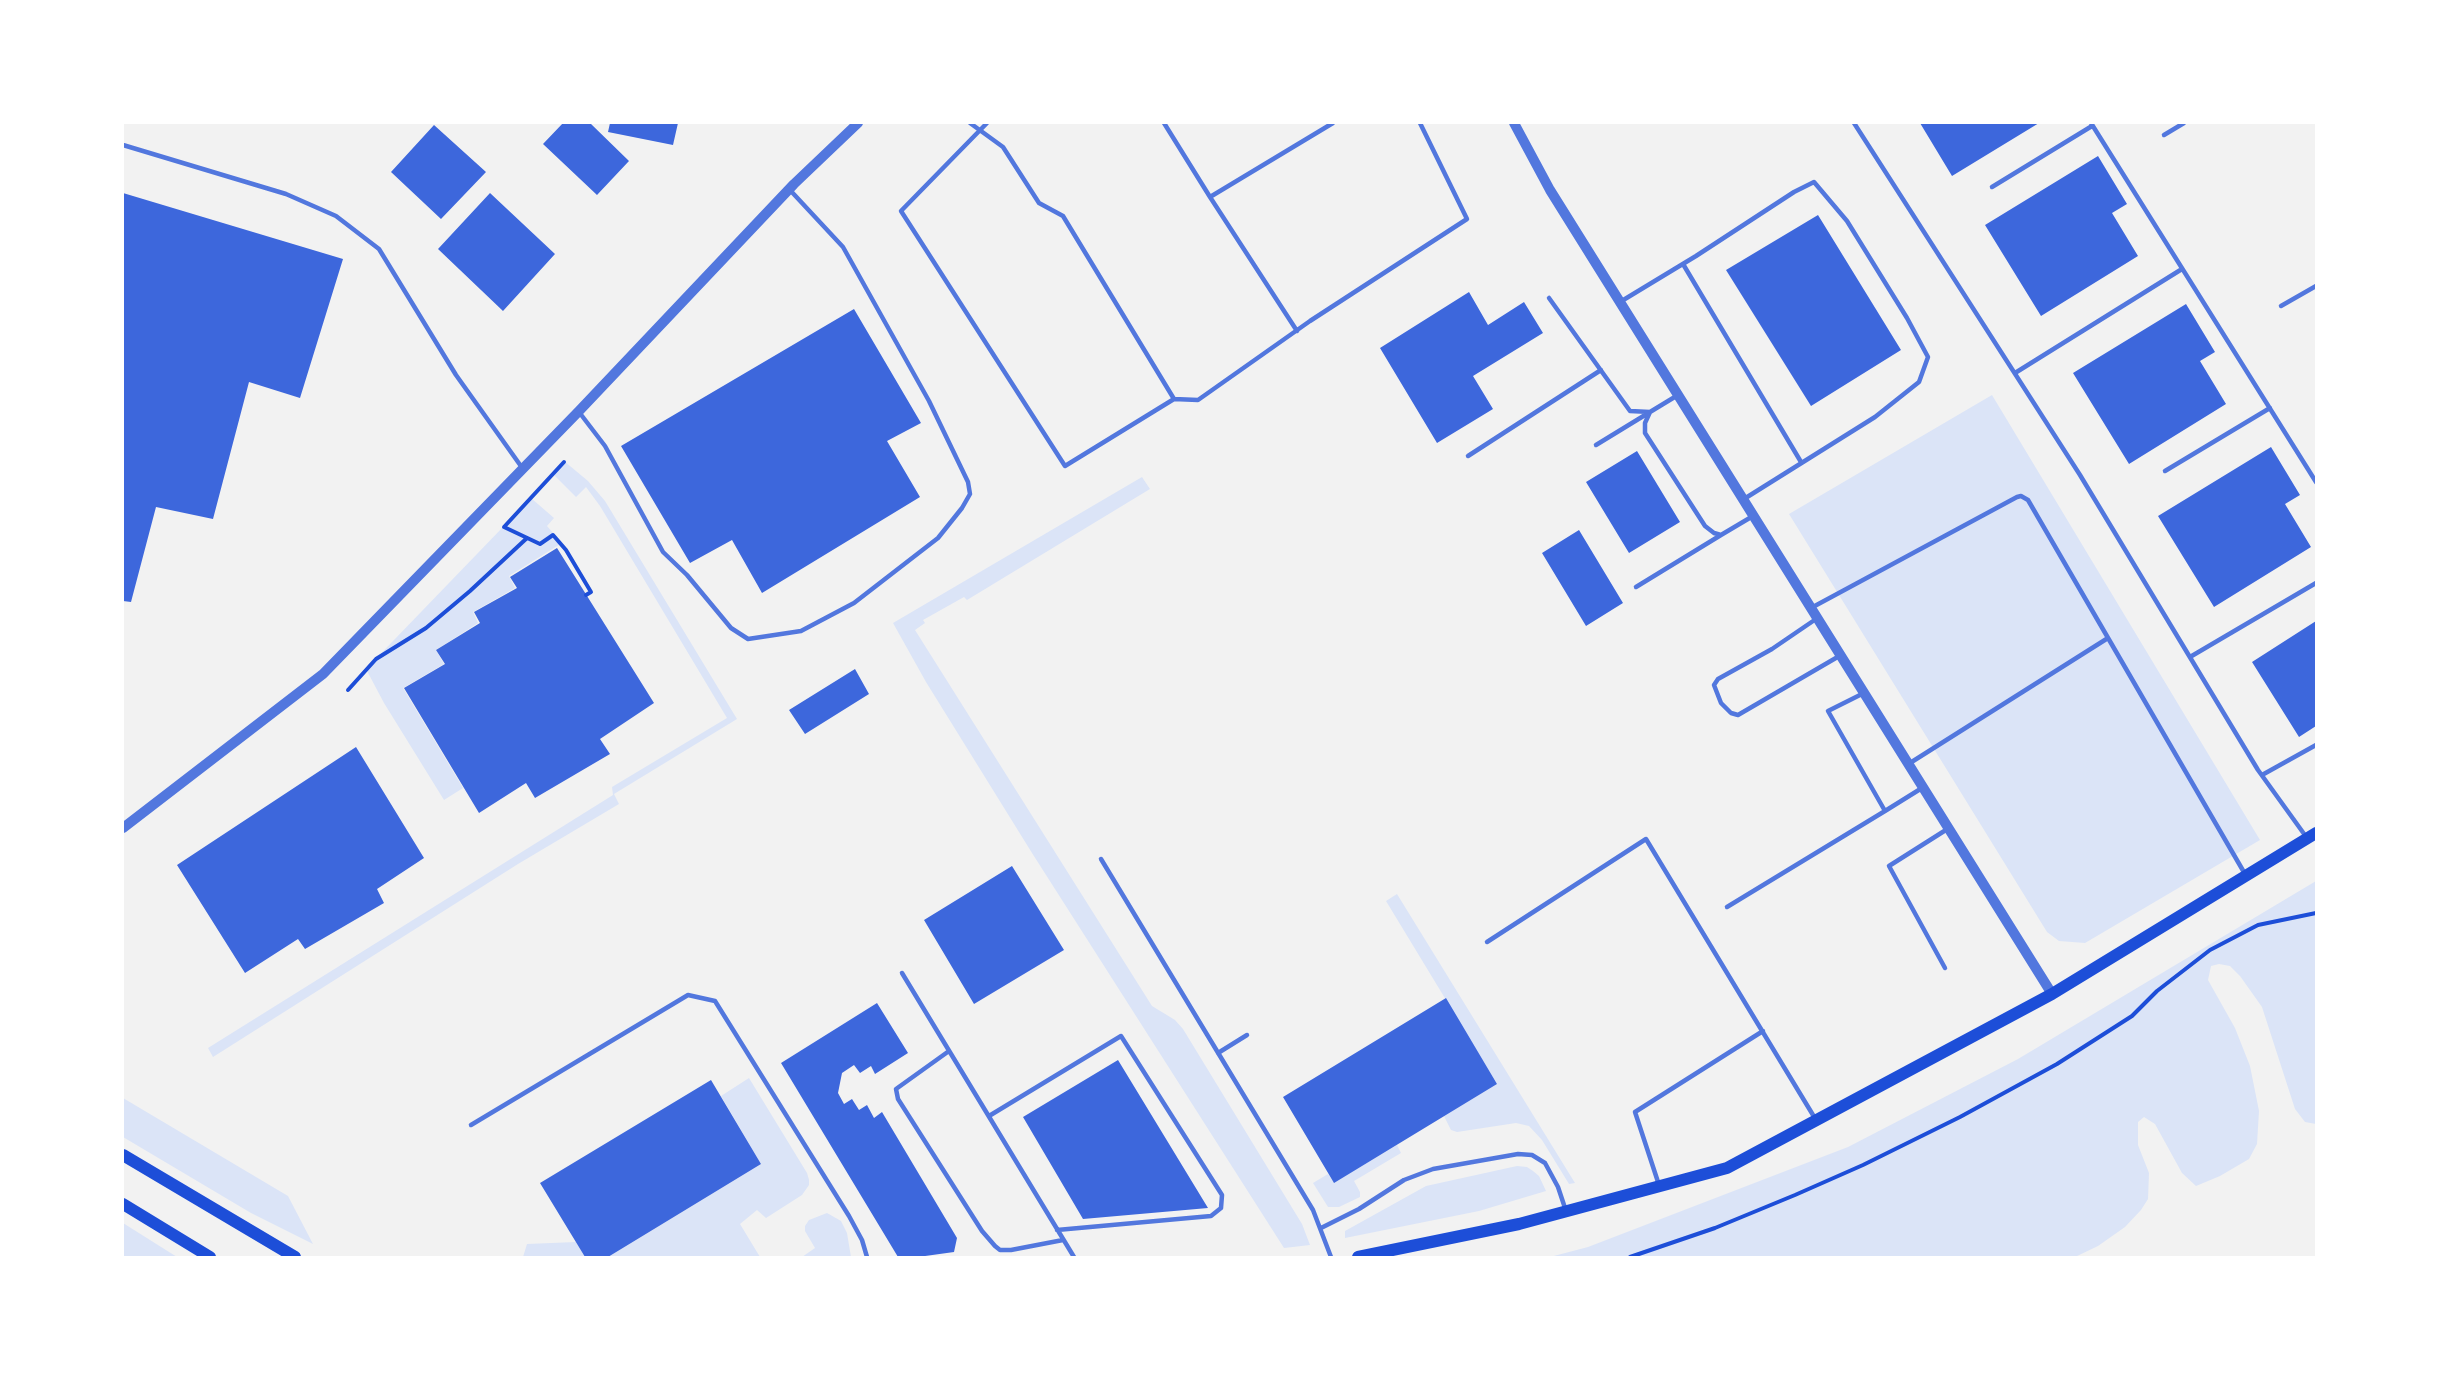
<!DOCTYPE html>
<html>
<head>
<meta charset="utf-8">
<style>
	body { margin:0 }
	#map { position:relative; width:2439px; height:1380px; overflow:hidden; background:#f2f2f2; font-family:"Archivo Narrow",sans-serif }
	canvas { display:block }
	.frame { position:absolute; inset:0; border:124px solid #fff; pointer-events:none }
</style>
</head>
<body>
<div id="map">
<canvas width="2439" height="1380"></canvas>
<div class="frame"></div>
</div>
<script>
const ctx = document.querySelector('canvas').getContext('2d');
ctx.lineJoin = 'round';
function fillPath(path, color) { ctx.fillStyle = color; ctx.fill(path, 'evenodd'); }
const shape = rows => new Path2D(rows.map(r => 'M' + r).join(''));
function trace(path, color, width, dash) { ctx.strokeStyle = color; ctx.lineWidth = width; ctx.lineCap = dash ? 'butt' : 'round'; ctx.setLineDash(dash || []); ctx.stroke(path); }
fillPath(shape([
	[1992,395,2260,840,2085,943,2059,941,2047,932,1789,514],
	[564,461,588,481,605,501,737,719,614,794,619,804,518,864,213,1057,208,1048,613,795,612,787,727,718,600,506,586,487,576,497,554,475],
	[1142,477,1150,489,967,600,964,597,923,620,925,623,915,630,1152,1006,1175,1020,1183,1029,1302,1224,1310,1245,1284,1248,1032,853,926,682,893,623],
	[531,498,554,518,547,526,562,543,509,576,515,588,473,612,478,623,436,650,444,664,403,688,463,788,444,800,384,703,366,669],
	[2316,881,2316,1124,2305,1122,2295,1109,2262,1007,2240,976,2230,966,2219,964,2211,966,2208,980,2235,1028,2250,1066,2259,1111,2257,1144,2249,1159,2220,1176,2196,1186,2182,1173,2155,1124,2144,1117,2138,1122,2138,1145,2149,1173,2148,1199,2141,1210,2125,1227,2098,1246,2075,1257,1550,1257,1588,1247,1848,1147,2018,1059],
	[1397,894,1575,1183,1569,1184,1542,1140,1529,1126,1516,1123,1457,1132,1451,1130,1444,1116,1497,1084,1386,901],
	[749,1078,807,1173,809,1180,809,1185,802,1195,766,1218,757,1210,740,1224,760,1257,608,1257,761,1164,721,1096],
	[123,1098,288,1196,313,1244,251,1213,123,1137],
	[1397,1145,1401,1153,1354,1181,1360,1192,1360,1197,1339,1207,1328,1207,1313,1183,1328,1174,1334,1182],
	[1517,1166,1527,1167,1533,1171,1539,1176,1546,1191,1479,1211,1345,1238,1345,1231,1426,1186],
	[827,1213,841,1221,847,1233,851,1257,802,1257,815,1248,805,1231,805,1226,809,1220],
	[123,1223,177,1257,123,1257],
	[576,1242,585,1257,523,1257,527,1244]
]), '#dbe4f7');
fillPath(shape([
	[563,123,590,123,629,161,597,195,543,144],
	[610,123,678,123,673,145,608,132],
	[1920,123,2039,123,1952,176],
	[434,125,486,172,441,219,391,172],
	[2098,156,2127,204,2112,213,2138,256,2041,316,1985,225],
	[123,193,343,259,300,398,249,382,213,519,156,507,131,602,123,601],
	[490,193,555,254,503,311,438,249],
	[1818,215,1901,350,1811,406,1726,270],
	[1469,292,1488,325,1524,302,1543,333,1473,376,1493,409,1437,443,1380,348],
	[2186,304,2215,352,2200,361,2226,404,2129,464,2073,373],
	[854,309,921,423,887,441,920,497,762,593,732,540,690,563,621,446],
	[2271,447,2300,495,2285,504,2311,547,2214,607,2158,516],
	[1637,451,1680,522,1629,553,1586,482],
	[1579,530,1623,603,1586,626,1542,553],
	[557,548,654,703,600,739,610,754,535,798,526,783,479,813,404,688,445,664,436,650,480,623,474,612,517,588,510,577],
	[2316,621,2316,726,2299,737,2252,662],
	[855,669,869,694,805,734,789,710],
	[356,747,424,858,377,889,384,903,305,949,298,939,245,973,177,865],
	[1012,866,1064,950,974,1004,924,920],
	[1446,998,1497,1084,1334,1183,1283,1097],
	[877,1003,908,1053,875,1074,871,1066,860,1073,854,1065,842,1073,838,1093,844,1104,852,1099,859,1110,867,1105,874,1118,882,1112,957,1238,954,1252,918,1257,898,1257,781,1063],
	[1118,1060,1208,1208,1083,1219,1023,1117],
	[711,1080,761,1164,608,1257,585,1257,540,1183]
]), '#3d67dc');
trace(shape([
	[564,462,504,527,540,544,553,535,566,550,591,592,586,595],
	[348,690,376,659,426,628,470,591,527,538],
	[1630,1257,1715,1228,1795,1195,1863,1165,1960,1117,2057,1064,2132,1016,2157,991,2210,950,2258,925,2316,913]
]), '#1d4ed8', 4);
trace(shape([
	[970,123,1003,147,1039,203,1063,216,1174,399],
	[987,123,901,211,1065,466,1174,399,1198,400,1310,321,1467,219,1420,123],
	[1164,123,1210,197],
	[1854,123,2080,475,2258,770,2307,838],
	[2091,123,2316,482],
	[2164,135,2184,123],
	[123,145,286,194,336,216,379,249,456,375,523,469],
	[1992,187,2092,126],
	[1683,264,1801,462],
	[1549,298,1630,411,1650,412],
	[1620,302,1696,256,1794,192,1814,182,1847,221,1907,318,1928,357,1919,382,1875,417,1744,499],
	[2281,306,2316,286],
	[1297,331,1210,197,1333,123],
	[2015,373,2182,269],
	[1678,395,1650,412,1645,423,1645,433,1705,526,1714,533,1721,535,1753,516],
	[579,412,605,446,663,552,687,575,731,628,748,639,801,631,854,603,938,538,962,508,970,494,968,482,929,401,843,247,789,189],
	[1596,445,1650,412],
	[1468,456,1601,370],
	[2165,471,2270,408],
	[1636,587,1721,535],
	[1811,608,2017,497,2021,496,2028,500,2245,874],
	[1816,619,1772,649,1718,679,1714,685,1721,703,1731,713,1738,715,1841,655],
	[2190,657,2316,583],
	[1864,693,1828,711,1885,811,1922,788],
	[1910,763,2108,638],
	[2262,775,2316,745],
	[1101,859,1313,1210,1331,1257],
	[1727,907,1885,811],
	[1487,942,1646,839,1816,1120],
	[1945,968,1889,866,1949,828],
	[902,973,1074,1257],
	[949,1051,896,1089,898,1099,982,1231,995,1246,1000,1250,1011,1250,1063,1240],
	[1218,1053,1247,1035],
	[989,1116,1121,1036,1222,1195,1221,1208,1211,1216,1057,1230],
	[471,1125,688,995,715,1001,849,1216,862,1240,867,1257],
	[1659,1185,1635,1112,1763,1031],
	[1321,1228,1359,1209,1404,1180,1433,1169,1518,1154,1532,1155,1545,1163,1558,1187,1566,1211]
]), '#5277de', 4.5);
trace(shape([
	[1514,123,1550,190,2052,994],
	[123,828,323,674,579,411,794,184,858,123]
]), '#5277de', 10);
trace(shape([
	[123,1155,295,1257],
	[123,1204,210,1257],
	[1358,1257,1519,1224,1727,1168,2052,994,2316,833]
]), '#1d4ed8', 12);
</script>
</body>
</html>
